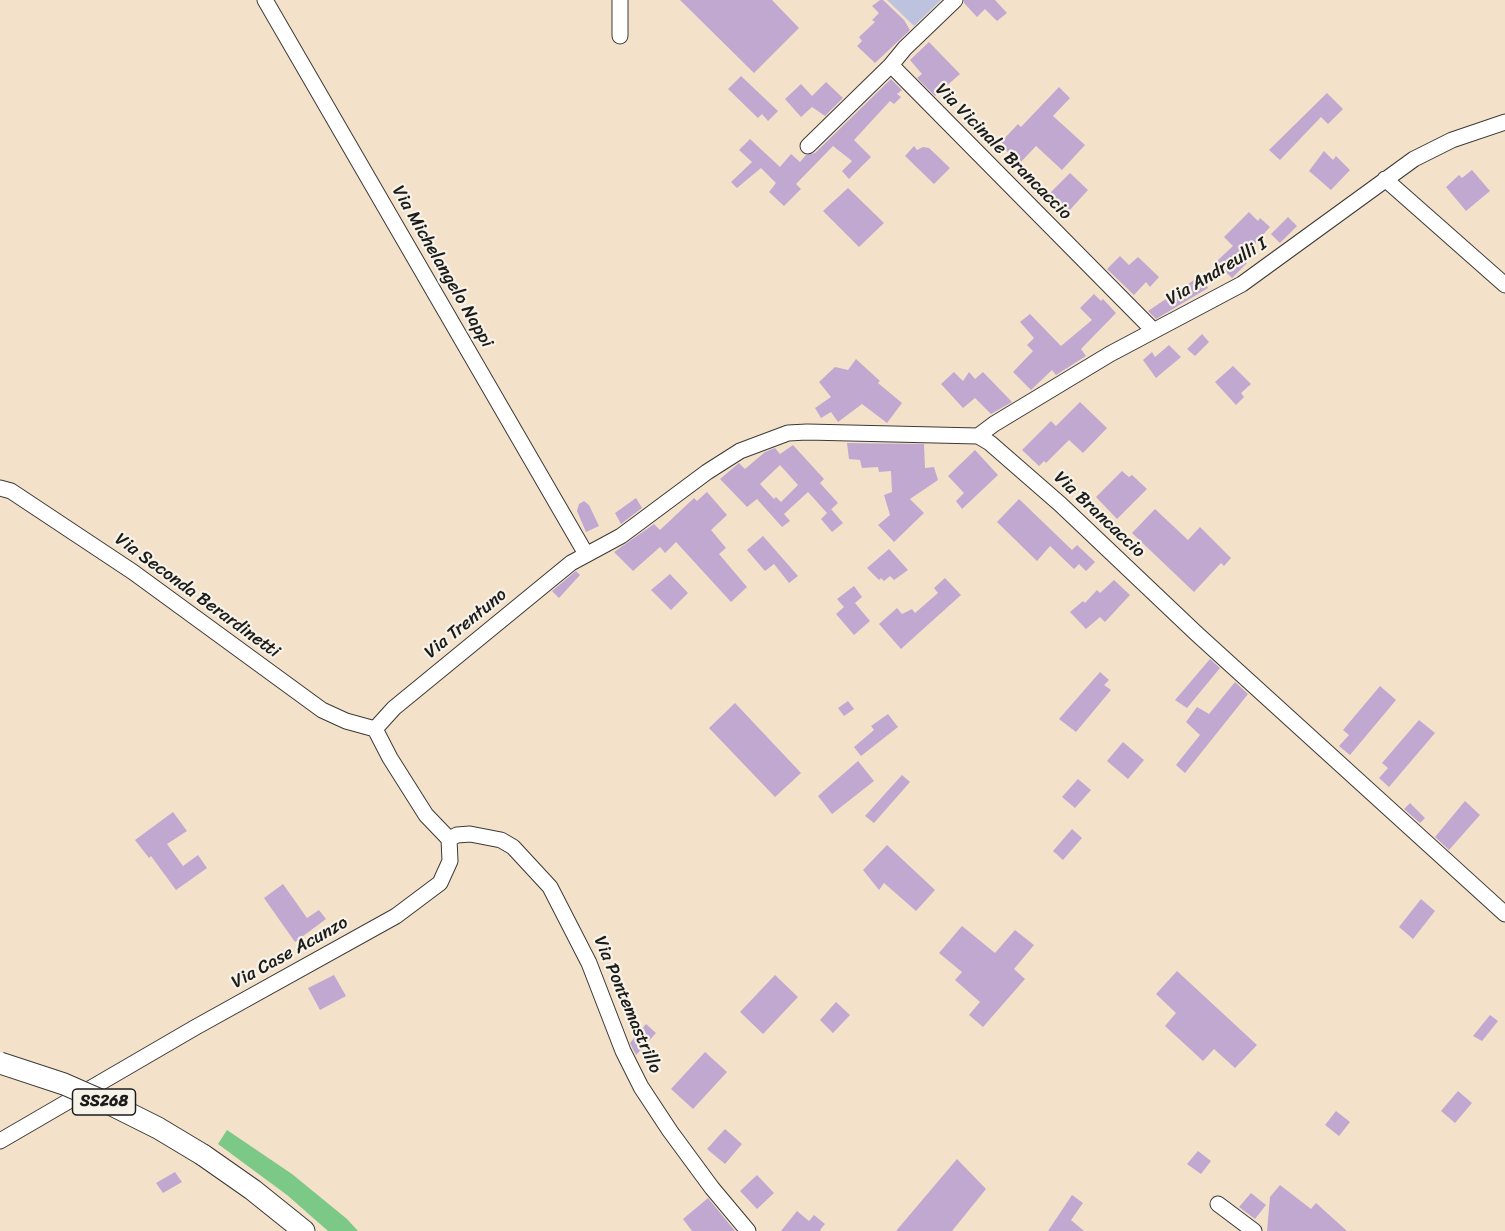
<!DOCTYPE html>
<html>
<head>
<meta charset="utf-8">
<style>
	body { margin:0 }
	canvas { display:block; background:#f4e1c9 }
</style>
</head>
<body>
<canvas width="1505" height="1231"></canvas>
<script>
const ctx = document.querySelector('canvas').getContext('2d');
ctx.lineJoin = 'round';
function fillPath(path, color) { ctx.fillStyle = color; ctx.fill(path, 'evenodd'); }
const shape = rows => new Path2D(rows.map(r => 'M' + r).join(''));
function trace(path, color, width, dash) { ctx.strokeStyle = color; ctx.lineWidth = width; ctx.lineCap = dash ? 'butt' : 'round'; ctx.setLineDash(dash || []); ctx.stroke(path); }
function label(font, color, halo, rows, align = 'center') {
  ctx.font = font + ' Sriracha,sans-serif'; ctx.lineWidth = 4.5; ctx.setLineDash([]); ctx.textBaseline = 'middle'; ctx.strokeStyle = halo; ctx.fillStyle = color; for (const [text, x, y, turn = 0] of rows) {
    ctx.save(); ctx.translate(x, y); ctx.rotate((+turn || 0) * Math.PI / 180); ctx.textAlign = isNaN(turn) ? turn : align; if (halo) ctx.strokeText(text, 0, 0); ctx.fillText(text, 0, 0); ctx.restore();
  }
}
fillPath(shape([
	[887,0,941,0,914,26]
]), '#bdc3de');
fillPath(shape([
	[227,1130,292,1174,347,1219,358,1231,328,1231,287,1195,218,1144]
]), '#7cc887');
fillPath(shape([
	[680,0,772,0,799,28,754,73],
	[880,0,883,0,904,20,910,30,875,63,857,46,862,41,859,37,875,22,872,20,879,13,872,6],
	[964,0,995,0,1007,13,997,21,985,9,977,17,964,3],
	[929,42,960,74,935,96,917,78,922,74,910,60],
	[741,76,778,111,768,121,762,114,758,118,728,89],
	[891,79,902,90,897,94,901,97,894,104,890,101,854,140,871,157,849,179,842,171,852,161,833,146,796,184,801,189,784,206,769,192,776,183,761,168,737,188,731,182,752,162,739,150,750,139,780,167,791,154,800,162,806,155,815,153],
	[826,82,843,98,825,116,812,107,801,117,785,99,801,84,812,96],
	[1059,87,1070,98,1053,116,1085,145,1062,170,1036,146,1020,163,1001,146,1003,144,1001,142,1018,124,1021,127],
	[1327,93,1343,109,1328,124,1321,117,1280,160,1269,150],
	[914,146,917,150,923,147,929,148,950,168,934,184,905,156],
	[1324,151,1333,160,1336,156,1350,170,1331,190,1309,171],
	[1472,170,1490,191,1466,211,1446,187,1459,175,1462,178],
	[1070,173,1088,190,1068,212,1050,193],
	[848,188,884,223,859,247,823,211],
	[1249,212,1258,221,1260,218,1270,227,1242,258,1247,263,1232,278,1218,264,1218,260,1233,246,1224,237],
	[1288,217,1297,226,1280,243,1271,234],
	[1120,256,1129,265,1138,257,1159,277,1150,287,1146,282,1134,295,1107,269],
	[1200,276,1208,288,1156,319,1148,311],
	[1094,294,1101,301,1103,299,1116,313,1081,349,1086,356,1056,375,1052,370,1031,390,1013,372,1033,351,1027,345,1034,338,1020,322,1030,314,1061,346,1092,320,1080,308],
	[1202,334,1209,342,1195,356,1187,349],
	[1169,345,1181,357,1156,378,1143,360,1152,352,1155,357],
	[856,359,880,381,878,383,902,403,887,423,862,404,838,422,831,412,821,418,815,408,831,397,819,382,835,367,848,370],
	[1233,366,1251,384,1241,393,1244,397,1236,405,1215,382],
	[954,372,963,381,969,372,975,379,983,372,1012,402,991,414,975,398,963,408,941,384],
	[1080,402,1107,428,1083,453,1069,440,1046,463,1044,461,1039,466,1022,450,1051,421,1056,426],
	[847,443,924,444,925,468,934,467,938,480,910,499,924,513,894,542,878,525,890,515,884,495,892,492,891,471,879,472,878,467,862,468,860,460,849,459],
	[793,445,824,479,820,483,838,503,827,513,808,492,784,514,790,521,782,527,757,499,747,507,720,479,739,463,745,469,765,452,775,448,780,454],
	[780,465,798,485,781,502,776,497,774,499,760,484],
	[975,450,998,475,962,509,956,501,964,493,948,476],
	[1122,471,1129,477,1132,475,1147,489,1117,519,1096,497],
	[707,492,727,515,711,530,726,548,719,554,747,587,731,602,676,542,665,553,660,547,633,571,614,552,654,524,660,530,694,498,697,501],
	[636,498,642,508,621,524,615,513],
	[1019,499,1072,550,1077,545,1095,562,1086,571,1079,564,1074,569,1050,546,1037,561,997,522],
	[584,501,589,505,599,526,586,532,577,511,579,504],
	[831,509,843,523,832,532,821,519],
	[1155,509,1188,540,1200,527,1231,558,1224,566,1221,563,1194,592,1132,533],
	[763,536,798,576,789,583,774,564,765,571,747,550],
	[889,549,908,570,894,580,890,576,884,581,881,578,879,580,867,568],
	[576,571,580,575,559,598,552,591],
	[670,574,688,593,671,610,651,590],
	[945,578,961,595,901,649,879,624,897,608,902,614,912,609,915,613,938,593,934,588],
	[1114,580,1130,595,1105,622,1100,617,1086,629,1070,612,1083,601,1085,603,1097,590,1100,593],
	[854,586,862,597,855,603,870,621,854,635,836,614,844,607,837,599],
	[1210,659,1220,668,1187,708,1175,700],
	[1100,672,1109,680,1104,685,1111,690,1076,732,1059,719],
	[1235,682,1248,694,1185,773,1176,765,1200,735,1186,722,1197,707,1209,714],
	[1380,686,1396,700,1350,755,1339,746,1349,735,1343,730],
	[848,701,854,709,844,716,838,708],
	[735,703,801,773,775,797,709,728],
	[888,714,898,727,861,756,854,747,874,730,871,726],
	[1419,720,1435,733,1389,787,1379,778,1388,768,1382,763],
	[1123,742,1144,760,1128,779,1107,761],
	[858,761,874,781,832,814,818,796],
	[902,775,910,782,874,823,865,816],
	[1078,779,1091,790,1075,808,1062,797],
	[1465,801,1480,815,1449,850,1435,837],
	[1410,803,1425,818,1420,823,1404,809],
	[173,812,187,831,167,844,183,866,198,855,207,868,176,890,151,856,149,858,135,840],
	[1072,829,1082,838,1063,860,1053,851],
	[887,845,935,890,916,911,884,883,879,890,863,870],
	[283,884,307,918,319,910,326,919,295,942,264,898],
	[1421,899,1435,911,1413,939,1399,927],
	[962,926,995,953,1015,930,1034,945,1014,969,1025,979,983,1027,969,1015,980,1002,955,980,962,972,939,953],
	[1177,971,1257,1045,1235,1068,1214,1049,1203,1061,1165,1026,1176,1013,1156,994],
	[334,975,346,996,320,1010,308,988],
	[775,975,798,997,763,1034,740,1012],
	[836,1002,850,1015,833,1033,820,1020],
	[1490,1015,1498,1021,1482,1041,1473,1036],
	[646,1024,656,1033,636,1055,630,1043],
	[705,1052,727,1072,693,1109,671,1089],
	[1458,1091,1472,1103,1455,1123,1441,1111],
	[1336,1111,1350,1122,1339,1136,1325,1125],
	[725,1129,742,1144,725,1164,707,1149],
	[1198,1151,1211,1161,1201,1174,1187,1164],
	[957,1159,986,1189,952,1231,896,1231],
	[175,1172,182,1182,163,1193,156,1183],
	[757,1175,774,1193,757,1209,740,1191],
	[1280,1185,1311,1209,1316,1203,1347,1231,1267,1231,1270,1197],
	[1251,1193,1266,1205,1255,1219,1239,1207],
	[1072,1195,1083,1203,1071,1220,1084,1231,1048,1231],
	[708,1198,735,1231,692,1231,683,1219],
	[797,1211,809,1221,814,1215,825,1224,820,1230,821,1231,781,1231]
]), '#c1a8d1');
const minor = shape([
	[265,0,586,554],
	[955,0,905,48,891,65,1153,330],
	[620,36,620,0],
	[808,146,891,65],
	[1385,179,1505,285],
	[978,436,994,424,1110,354,1242,284,1414,159,1452,140,1505,122],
	[0,488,11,491,133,572,322,710,346,721,375,729],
	[375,729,394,708,571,563,621,536,707,472,740,451,788,433,807,432,978,436,990,443,1060,504,1197,634,1505,914],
	[449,839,457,835,470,834,501,840,513,847,550,887,589,963,623,1051,641,1087,670,1131,712,1188,748,1231],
	[0,1141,196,1027,396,916,440,883,450,861,449,839,426,815,390,758,375,729],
	[1218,1204,1254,1231]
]);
const highway = shape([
	[203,1155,253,1190,304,1231]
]);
trace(minor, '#3c3a36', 17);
trace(highway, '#3c3a36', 23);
trace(minor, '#fff', 15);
trace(highway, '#fff', 21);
const highwayBridge = shape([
	[0,1063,64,1084,112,1105,158,1128,203,1155]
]);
trace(highwayBridge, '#3c3a36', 23, []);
trace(highwayBridge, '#fff', 21);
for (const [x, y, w] of [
	[104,1102,63]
]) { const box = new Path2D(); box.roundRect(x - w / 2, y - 13, w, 26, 4.5); ctx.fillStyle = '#f7f3e8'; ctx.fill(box); trace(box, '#1c1c1c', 1.5); }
label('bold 16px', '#1c1c1c', null, [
	["SS268",104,1102]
]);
label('18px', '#1c1c1c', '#f7f3e8', [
	["Via Vicinale Brancaccio",1003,152,45],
	["Via Michelangelo Nappi",442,267,60],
	["Via Andreulli I",1217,272,-31],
	["Via Brancaccio",1099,515,43],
	["Via Seconda Berardinetti",197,596,36],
	["Via Trentuno",466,624,-39],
	["Via Case Acunzo",290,953,-29],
	["Via Pontemastrillo",627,1005,67]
]);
</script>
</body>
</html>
